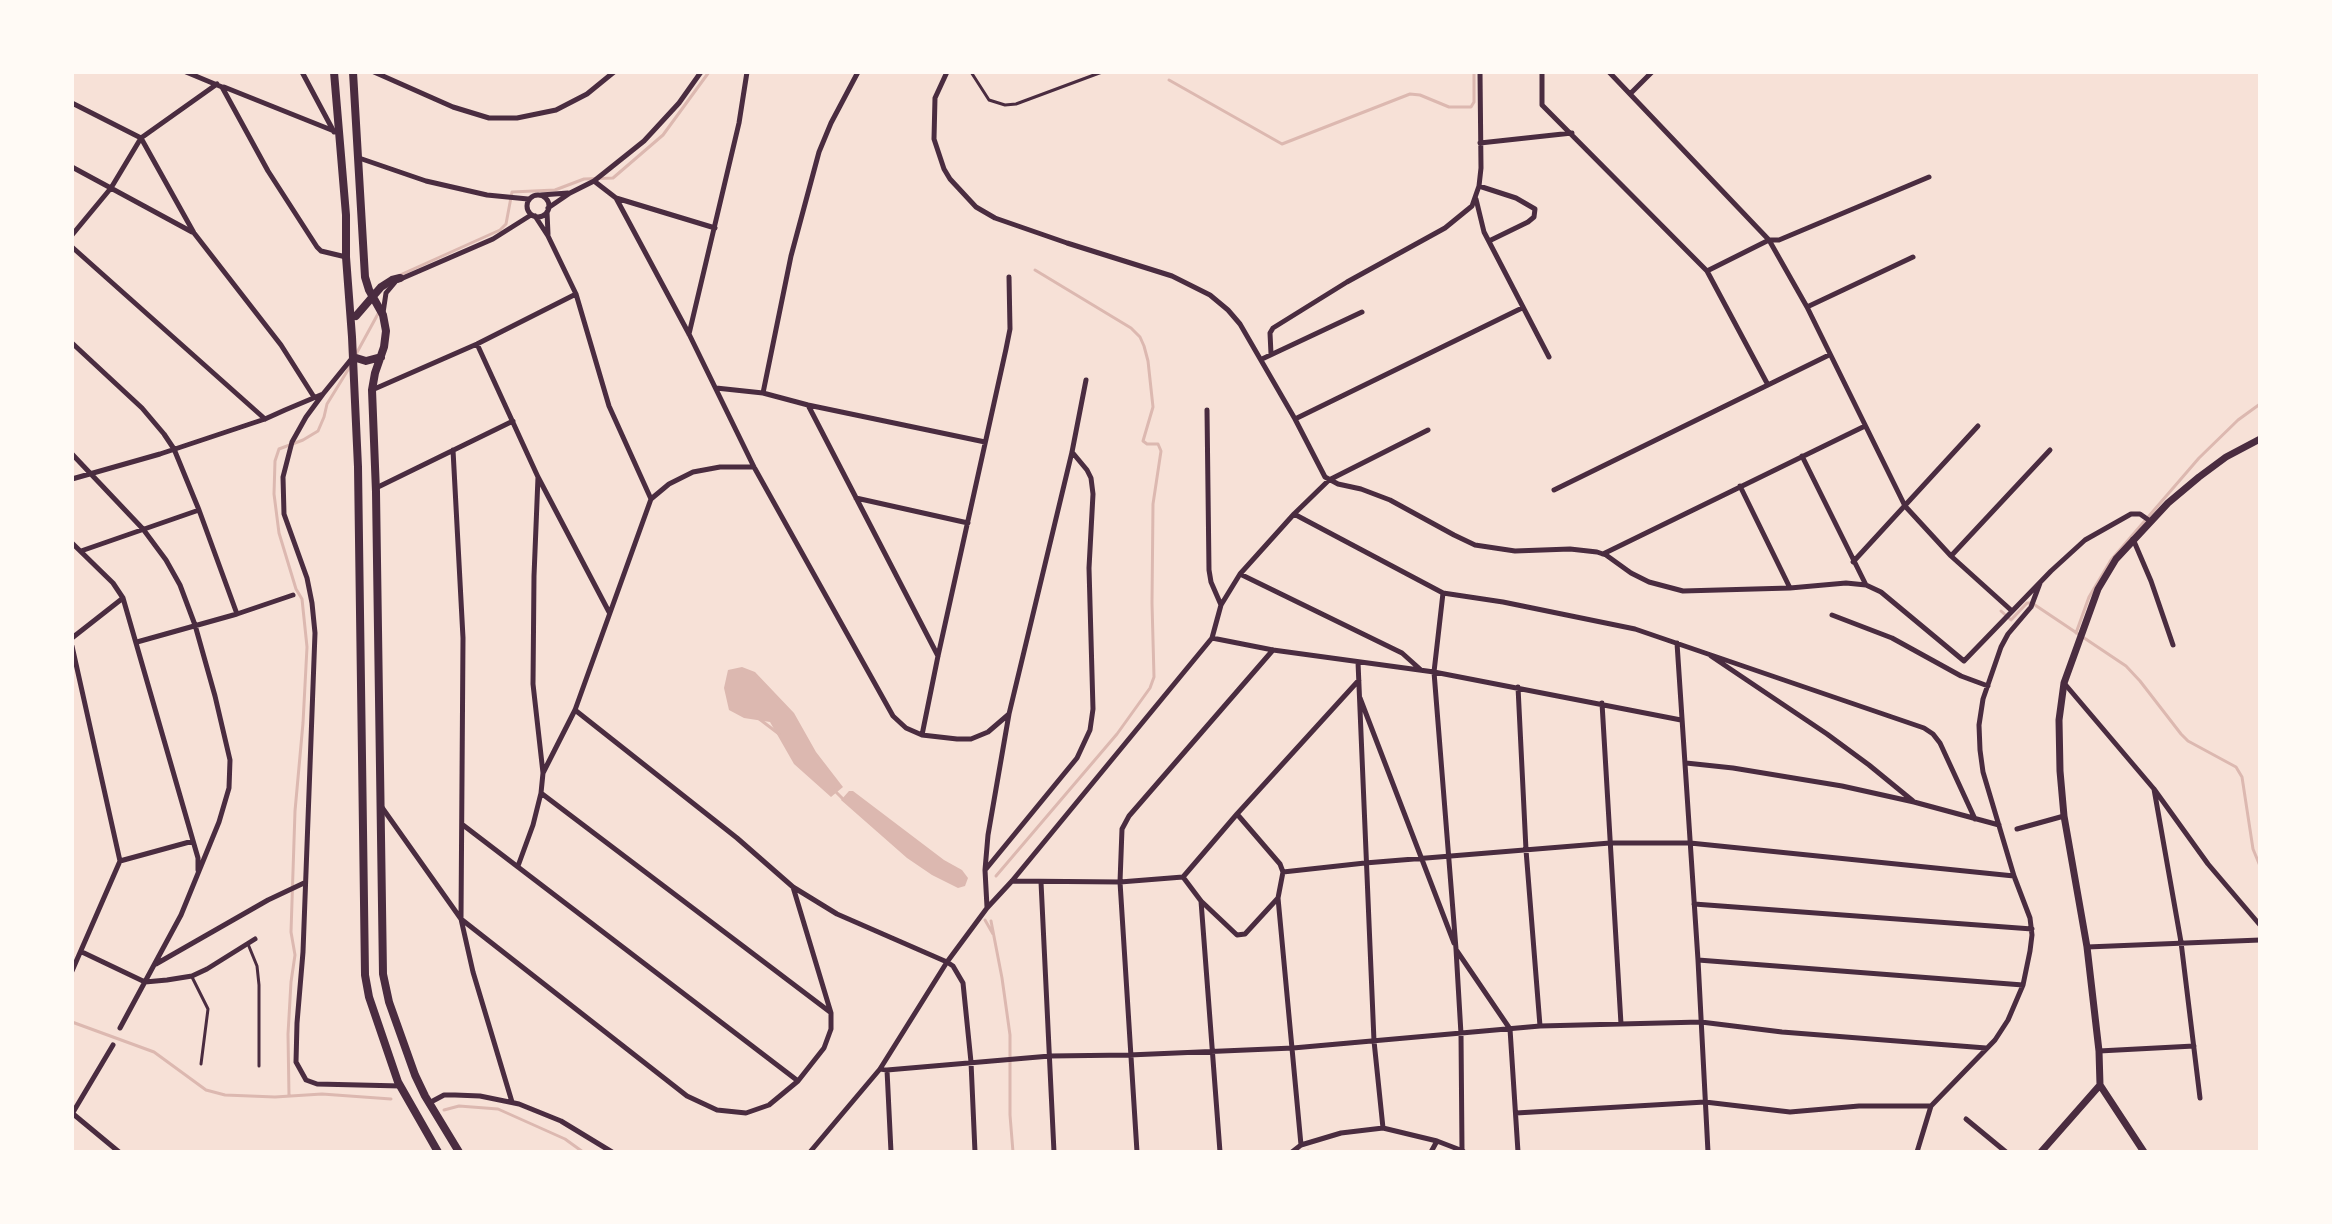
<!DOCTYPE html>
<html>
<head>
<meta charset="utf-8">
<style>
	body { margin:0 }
	#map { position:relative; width:2332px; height:1224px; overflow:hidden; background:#f7e1d7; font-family:"Titillium Web",sans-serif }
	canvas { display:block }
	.frame { position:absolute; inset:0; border:74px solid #fffaf5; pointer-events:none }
</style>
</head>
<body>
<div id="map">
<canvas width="2332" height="1224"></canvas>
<div class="frame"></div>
</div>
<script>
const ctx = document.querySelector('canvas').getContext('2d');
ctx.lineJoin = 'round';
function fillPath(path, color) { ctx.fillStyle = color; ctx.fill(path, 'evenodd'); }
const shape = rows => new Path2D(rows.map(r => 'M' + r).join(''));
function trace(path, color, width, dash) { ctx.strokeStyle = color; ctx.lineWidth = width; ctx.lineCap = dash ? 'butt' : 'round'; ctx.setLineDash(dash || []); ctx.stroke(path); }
fillPath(shape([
	[742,667,755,672,794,713,816,752,843,787,831,797,794,764,770,722,744,718,729,710,724,688,728,670],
	[849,791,853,791,944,860,962,870,968,878,965,886,958,888,932,875,907,858,841,800]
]), '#dcb8b0');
trace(shape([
	[1169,80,1282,144,1410,94,1420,95,1449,107,1471,107,1474,102,1474,72],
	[400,275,500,230,506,224,512,192,555,190,584,179,613,178,663,135,709,72],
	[355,356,379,312],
	[2001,611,2011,620,2027,603,2032,603,2126,666,2140,681,2181,734,2188,741,2236,767,2242,777,2253,849,2260,866],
	[2076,633,2089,597,2111,560,2199,458,2238,420,2260,404],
	[758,718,779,734],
	[834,790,844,800],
	[996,876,1117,734,1150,688,1154,677,1152,603,1153,504,1161,451,1158,444,1147,444,1143,441,1153,407,1148,361,1144,346,1140,337,1131,328,1035,270],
	[985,920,993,934],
	[991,921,1002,978,1010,1035,1010,1115,1013,1152],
	[72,1022,154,1052,206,1090,225,1095,275,1097,322,1094,391,1099],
	[289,1096,288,1034,291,982,295,955,291,932,295,811,303,723,307,647,302,599,296,589,279,533,274,494,275,461,279,449,303,440,318,431,324,417,327,404,351,365],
	[444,1110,459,1106,498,1109,565,1139,583,1152],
	[1307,1152,1308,1151]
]), '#dcb8b0', 3);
trace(shape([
	[971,72,989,100,1005,105,1016,104,1102,72],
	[248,944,257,966,259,985,259,1066],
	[192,977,208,1009,201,1064]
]), '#4a2c40', 3);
trace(shape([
	[186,72,222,87,268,171,317,247,321,251,346,257],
	[302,72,334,132],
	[374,72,453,107,489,118,517,118,556,110,587,94,614,72],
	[947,72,935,98,934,139,944,169,950,179,976,207,995,218,1067,243,1172,276,1210,295,1228,310,1240,324,1295,419,1325,477,1338,484,1361,489,1390,500,1454,535,1475,545,1515,551,1570,549,1597,552,1606,555,1631,573,1649,582,1683,591,1790,588,1846,583,1866,585,1881,592,1964,661,2051,571,2085,540,2131,514,2140,514,2150,521],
	[1542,72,1542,105,1707,271,1768,385],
	[1609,72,1769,240,1807,307,1905,506,1951,556,2012,611],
	[224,87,339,133],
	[1631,93,1652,72],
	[72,103,141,138,194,233,281,345,314,397],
	[1480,143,1572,133],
	[359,158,426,181,487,195,528,199],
	[72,167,192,232],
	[594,181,616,198,689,334,754,467,893,716,906,728,922,735,957,739,971,739,988,732,1009,714],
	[1479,186,1516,198,1535,209,1534,217,1528,222,1489,241],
	[541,195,568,193],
	'527 206a11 11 0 1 1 22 0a11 11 0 1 1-22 0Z',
	[616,198,715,228],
	[1476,199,1484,232,1549,357],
	[548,208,570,193,594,181,644,141,679,103,701,72],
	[547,212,548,234],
	[535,216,548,236,576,294,609,406,651,499],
	[72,235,111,188,141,138,217,84],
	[72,247,265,419],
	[1707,271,1769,240,1779,240,1929,177],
	[1807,307,1913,257],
	[383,313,386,293,396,281,493,239,531,215],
	[689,334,739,123,747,72],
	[72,343,142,408,164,434,174,449,199,510,237,614],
	[477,344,538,477,609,612],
	[1271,354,1270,333,1273,328,1347,282,1445,228,1472,206,1479,186,1481,168,1480,72],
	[1262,359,1362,312],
	[716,388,763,393,808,405,985,442],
	[372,390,477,344,576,294],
	[763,393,791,256,819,152,831,123,858,72],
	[323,394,306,417,292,442,283,477,284,514,307,578,312,603,315,633,303,952,297,1023,296,1062,306,1080,317,1084,401,1086],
	[808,405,938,656],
	[1207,410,1209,570,1211,582,1221,605],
	[1295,419,1522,308],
	[453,450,463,638,461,919],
	[72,454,143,529,166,560,180,585,195,625,215,696,230,760,229,788,219,822,181,915,120,1028],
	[1802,456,1866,585],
	[72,479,160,454,265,419,285,410,323,394,353,357],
	[1740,486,1790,588],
	[376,488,513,421],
	[1554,490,1829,355],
	[856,498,968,523],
	[1294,514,1443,593,1503,602,1635,629,1924,728,1933,734,1940,743,1975,819],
	[2133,539,2151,581,2173,645],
	[72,543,113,583,123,598,198,858,198,870],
	[81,551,199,510],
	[1603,554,1865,426],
	[1951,556,2050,450],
	[1853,562,1978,426],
	[1240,574,1402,653,1421,670],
	[1443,593,1434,672,1456,949,1461,1034,1462,1150],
	[1832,615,1892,638,1961,676,1988,686],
	[72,638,123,598],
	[1212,638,1273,650,1434,672,1681,720],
	[137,642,237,614,293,595],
	[1677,643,1698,960,1708,1152],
	[72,646,120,861],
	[1711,656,1827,734,1869,765,1913,801],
	[1358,662,1374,1041,1383,1128],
	[2064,683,2154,789,2208,864,2260,925],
	[1518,687,1526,850,1540,1026],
	[1360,698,1454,943],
	[1602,703,1621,1024],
	[575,710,737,838,793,887,837,914,947,962,953,966,963,983,971,1062,975,1152],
	[922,735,938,656,1006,349,1010,329,1009,277],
	[1686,763,1733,768,1842,786,1914,802,1999,825],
	[543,773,575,710,651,499,669,484,693,472,720,467,754,467],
	[2154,789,2181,942,2200,1098],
	[541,793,830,1012],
	[381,806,461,919,473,972,512,1102],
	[463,825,798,1081],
	[2017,829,2064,816],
	[518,866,533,825,541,793,543,773,533,684,534,576,538,477],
	[986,869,1077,758,1090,730,1093,709,1089,568,1093,494,1091,478,1087,470,1072,452],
	[1283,872,1365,863,1610,843,1690,843,2014,876],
	[1183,877,1201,901,1237,935,1245,934,1278,898,1283,872,1280,864,1237,814],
	[1012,881,1120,882,1183,877,1237,814,1359,680],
	[1041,882,1054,1152],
	[1278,898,1301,1145],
	[1201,901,1220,1152],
	[1694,904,2032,929],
	[987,907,985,870,988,835,1009,714,1072,452,1086,380],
	[461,919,687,1096,717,1110,746,1113,769,1105,798,1081,824,1048,831,1029,831,1013,793,887],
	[2087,947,2260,940],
	[1457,951,1510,1029,1518,1152],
	[82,952,145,982,167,980,192,976,207,969,255,939],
	[1698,960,2023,985],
	[156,964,268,900,304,883],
	[72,971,120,861,193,841],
	[2099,1051,2194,1046],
	[880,1069,887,1070,1050,1056,1129,1055,1293,1048,1540,1026,1701,1022,1782,1032,1986,1048],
	[887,1070,891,1152],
	[429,1103,444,1095,455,1095,480,1096,519,1104,561,1121,612,1152],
	[72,1113,119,1152],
	[1516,1113,1705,1102,1790,1112,1859,1106,1931,1106],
	[72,1114,113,1045],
	[1966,1119,2006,1152],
	[810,1152,880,1069,947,962,987,908,1012,881,1212,638,1221,605,1240,574,1294,514,1329,480,1428,430],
	[1137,1152,1120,882,1122,829,1129,816,1273,650],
	[1292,1152,1301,1145,1341,1133,1383,1128,1437,1141,1463,1151],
	[1431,1152,1437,1141],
	[1917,1152,1931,1106,1995,1040,2008,1020,2023,985,2030,951,2032,935,2030,918,2014,876,1983,772,1980,750,1979,725,1983,699,2001,647,2008,634,2031,607,2040,583]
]), '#4a2c40', 5);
trace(shape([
	[2100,1085,2099,1051,2087,947,2064,816,2060,771,2059,720,2064,683,2098,589,2116,559,2168,503,2199,477,2226,457,2260,439],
	[2100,1085,2144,1152],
	[2041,1152,2100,1085]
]), '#4a2c40', 7);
trace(shape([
	[334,72,346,215,346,257,352,337,358,467,365,975,369,997,398,1082,438,1152],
	[353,72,365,277,369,290,383,315,386,331,384,347,375,373,372,390,376,492,383,974,389,1002,415,1075,425,1096,459,1152],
	[356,316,381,287,392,280,400,278],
	[353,357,366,361,381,357]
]), '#4a2c40', 8);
</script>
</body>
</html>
